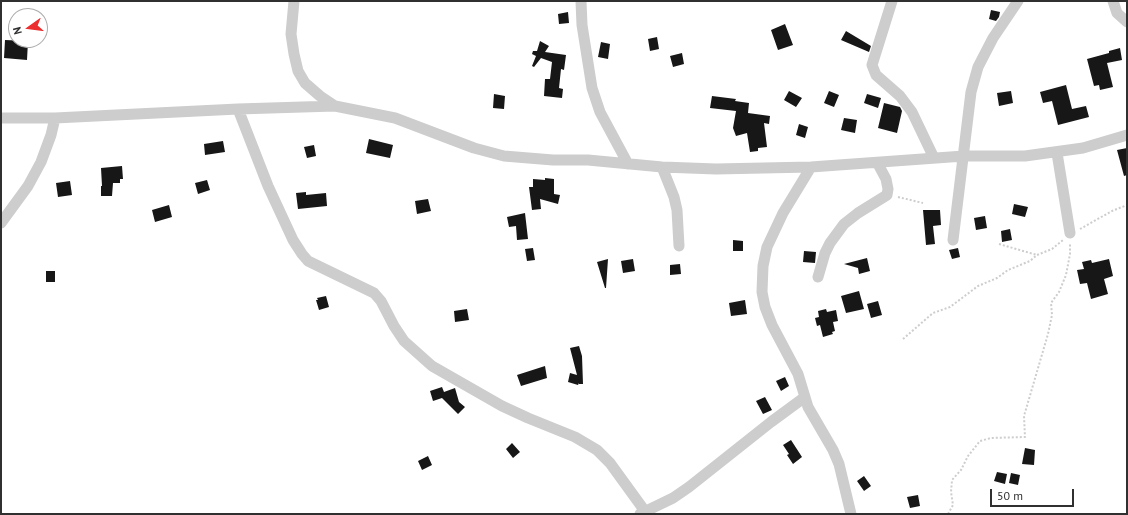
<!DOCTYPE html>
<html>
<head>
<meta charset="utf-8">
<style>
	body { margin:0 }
	#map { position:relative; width:1128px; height:515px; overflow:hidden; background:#fff; font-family:"PT Sans",sans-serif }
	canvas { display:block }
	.frame { position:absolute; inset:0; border:2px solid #303030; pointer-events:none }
	.north { position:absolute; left:8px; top:8px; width:40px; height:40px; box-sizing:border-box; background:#fff; border:1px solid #acacac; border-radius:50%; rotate:256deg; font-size:11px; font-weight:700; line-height:16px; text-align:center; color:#303030 }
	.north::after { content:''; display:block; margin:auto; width:14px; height:18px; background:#ec2e2e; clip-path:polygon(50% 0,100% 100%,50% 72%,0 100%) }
	.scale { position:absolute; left:990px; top:489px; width:84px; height:18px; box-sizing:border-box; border:2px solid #303030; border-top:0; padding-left:5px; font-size:12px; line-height:14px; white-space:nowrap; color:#303030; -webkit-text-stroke:3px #fff; paint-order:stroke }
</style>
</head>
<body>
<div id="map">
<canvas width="1128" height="515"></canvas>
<div class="frame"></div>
<div class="north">N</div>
<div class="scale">50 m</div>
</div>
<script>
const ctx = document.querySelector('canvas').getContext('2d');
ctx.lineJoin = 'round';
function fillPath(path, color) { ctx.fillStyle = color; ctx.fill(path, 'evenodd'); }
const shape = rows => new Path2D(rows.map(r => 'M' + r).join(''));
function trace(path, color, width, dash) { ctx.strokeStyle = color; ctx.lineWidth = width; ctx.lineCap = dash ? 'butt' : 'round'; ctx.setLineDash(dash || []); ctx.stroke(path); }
fillPath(shape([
	[991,10,1000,12,999,17,996,21,989,19],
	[568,12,569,23,559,24,558,14],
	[785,24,793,45,778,50,771,30],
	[846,31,871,46,869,52,841,40],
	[657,37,659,49,650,51,648,39],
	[5,40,28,41,27,60,4,58],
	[540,41,549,46,545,52,566,55,564,70,561,69,559,88,563,89,562,98,544,96,545,79,550,79,552,62,541,58,534,67,532,66,536,56,532,54,533,51,537,51],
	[601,42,610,44,608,59,598,57],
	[1120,48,1122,60,1107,63,1113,87,1100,90,1099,85,1094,86,1087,59,1109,53,1109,51],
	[682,53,684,64,673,67,670,56],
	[1066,85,1072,109,1086,106,1089,117,1058,125,1052,101,1043,103,1040,92],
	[789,91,802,98,796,107,784,100],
	[829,91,839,95,834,107,824,103],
	[1011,91,1013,103,999,106,997,93],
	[494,94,505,96,504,109,493,108],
	[867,94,881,98,878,108,864,103],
	[712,96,736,99,735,101,749,103,748,113,770,116,769,124,764,123,767,147,758,148,758,151,750,152,747,133,736,136,733,128,736,111,710,108],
	[884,103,900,107,902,111,897,133,878,128],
	[844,118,857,120,855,133,841,130],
	[799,124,808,127,805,138,796,135],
	[369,139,393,145,390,158,366,153],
	[223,141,225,152,205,155,204,144],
	[314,145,316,156,307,158,304,147],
	[1127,148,1127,175,1124,176,1117,150],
	[122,166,123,179,120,179,120,183,113,183,112,196,101,196,101,186,102,186,101,168],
	[545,178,554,179,554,194,560,195,558,204,540,199,541,209,532,210,529,187,533,187,533,179,545,180],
	[207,180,210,190,198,194,195,183],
	[70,181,72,195,58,197,56,183],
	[306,192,306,195,326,193,327,206,298,209,296,193],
	[428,199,431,211,417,214,415,201],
	[1014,204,1028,207,1025,217,1012,214],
	[169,205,172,217,155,222,152,210],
	[923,210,940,210,941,225,933,226,935,244,926,245],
	[525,213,528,239,517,240,516,226,509,227,507,217],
	[985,216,987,228,976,230,974,218],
	[1010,229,1012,240,1002,242,1001,231],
	[733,240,743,241,743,251,733,251],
	[533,248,535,260,527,261,525,249],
	[958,248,960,257,952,259,949,250],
	[804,251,816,252,815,263,803,262],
	[867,258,870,271,859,274,858,268,844,264],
	[608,259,606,288,605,288,597,262],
	[633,259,635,271,623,273,621,261],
	[1109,259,1113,276,1104,279,1108,294,1091,299,1087,283,1080,284,1077,270,1084,269,1082,262,1091,260,1092,263],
	[680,264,681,274,670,275,670,265],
	[46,271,55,271,55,282,46,282],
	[859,291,864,309,846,313,841,296],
	[326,296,329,307,319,310,316,300,318,300,317,298],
	[745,300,747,314,731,316,729,303],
	[878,301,882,315,871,318,867,304],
	[467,309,469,320,455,322,454,311],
	[826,309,827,312,836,310,838,321,833,322,835,331,832,332,833,334,823,337,820,325,817,326,815,318,819,317,818,311],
	[579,346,582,356,583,384,579,384,579,383,578,385,568,382,570,373,577,375,570,348],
	[545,366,547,378,521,386,517,375],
	[785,377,789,386,781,391,776,381],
	[442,387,444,392,455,388,459,402,465,407,458,414,442,398,433,401,430,391],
	[765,397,772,410,763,414,756,401],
	[791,440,802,457,793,464,787,455,789,454,783,445],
	[512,443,520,452,513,458,506,449],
	[1025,448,1035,450,1034,465,1022,464],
	[428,456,432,465,422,470,418,461],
	[997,472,1007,474,1005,484,994,481],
	[1011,473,1020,475,1018,485,1009,483],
	[864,476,871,486,864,491,857,481],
	[918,495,920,506,910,508,907,497]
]), '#171717');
trace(shape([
	[898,197,923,203],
	[1080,229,1112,211,1127,205],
	[999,244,1037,255],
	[903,339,933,313,950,307,978,286,997,278,1008,270,1030,261,1037,255,1052,249,1063,240],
	[948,514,953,505,951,492,952,480,961,470,968,456,980,441,991,438,1025,437,1024,416,1048,334,1052,315,1051,303,1059,292,1066,275,1070,254,1070,244]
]), '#cdcdcd', 2, [2, 2]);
trace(shape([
	[294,1,291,34,294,54,298,71,305,83,320,96,335,106],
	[581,1,582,25,592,88,600,112,628,164],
	[892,1,872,65,876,75,900,96,912,112,934,158],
	[1113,1,1117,13,1127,22],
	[238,109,268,186,293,240,302,254,308,261,374,293,381,301,394,326,404,341,432,366,502,406,528,418,575,437,597,450,610,463,647,514],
	[1,118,55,118,238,109,335,106,395,118,474,148,504,156,553,160,588,160,662,167,716,169,811,167,964,156,1025,156,1083,148,1127,135],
	[1057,153,1070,233],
	[662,167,674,197,677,210,679,246],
	[811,167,783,213,767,247,763,266,762,292,765,307,772,325,798,374,808,407,833,450,839,464,851,514],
	[1,223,28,186,41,162,51,135,55,118],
	[953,240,971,92,978,67,993,38,1018,1],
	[818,277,825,253,830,243,844,224,858,213,887,195,888,189,886,179,878,164],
	[640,514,673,498,689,487,771,422,805,397]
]), '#cdcdcd', 11);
</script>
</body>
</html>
